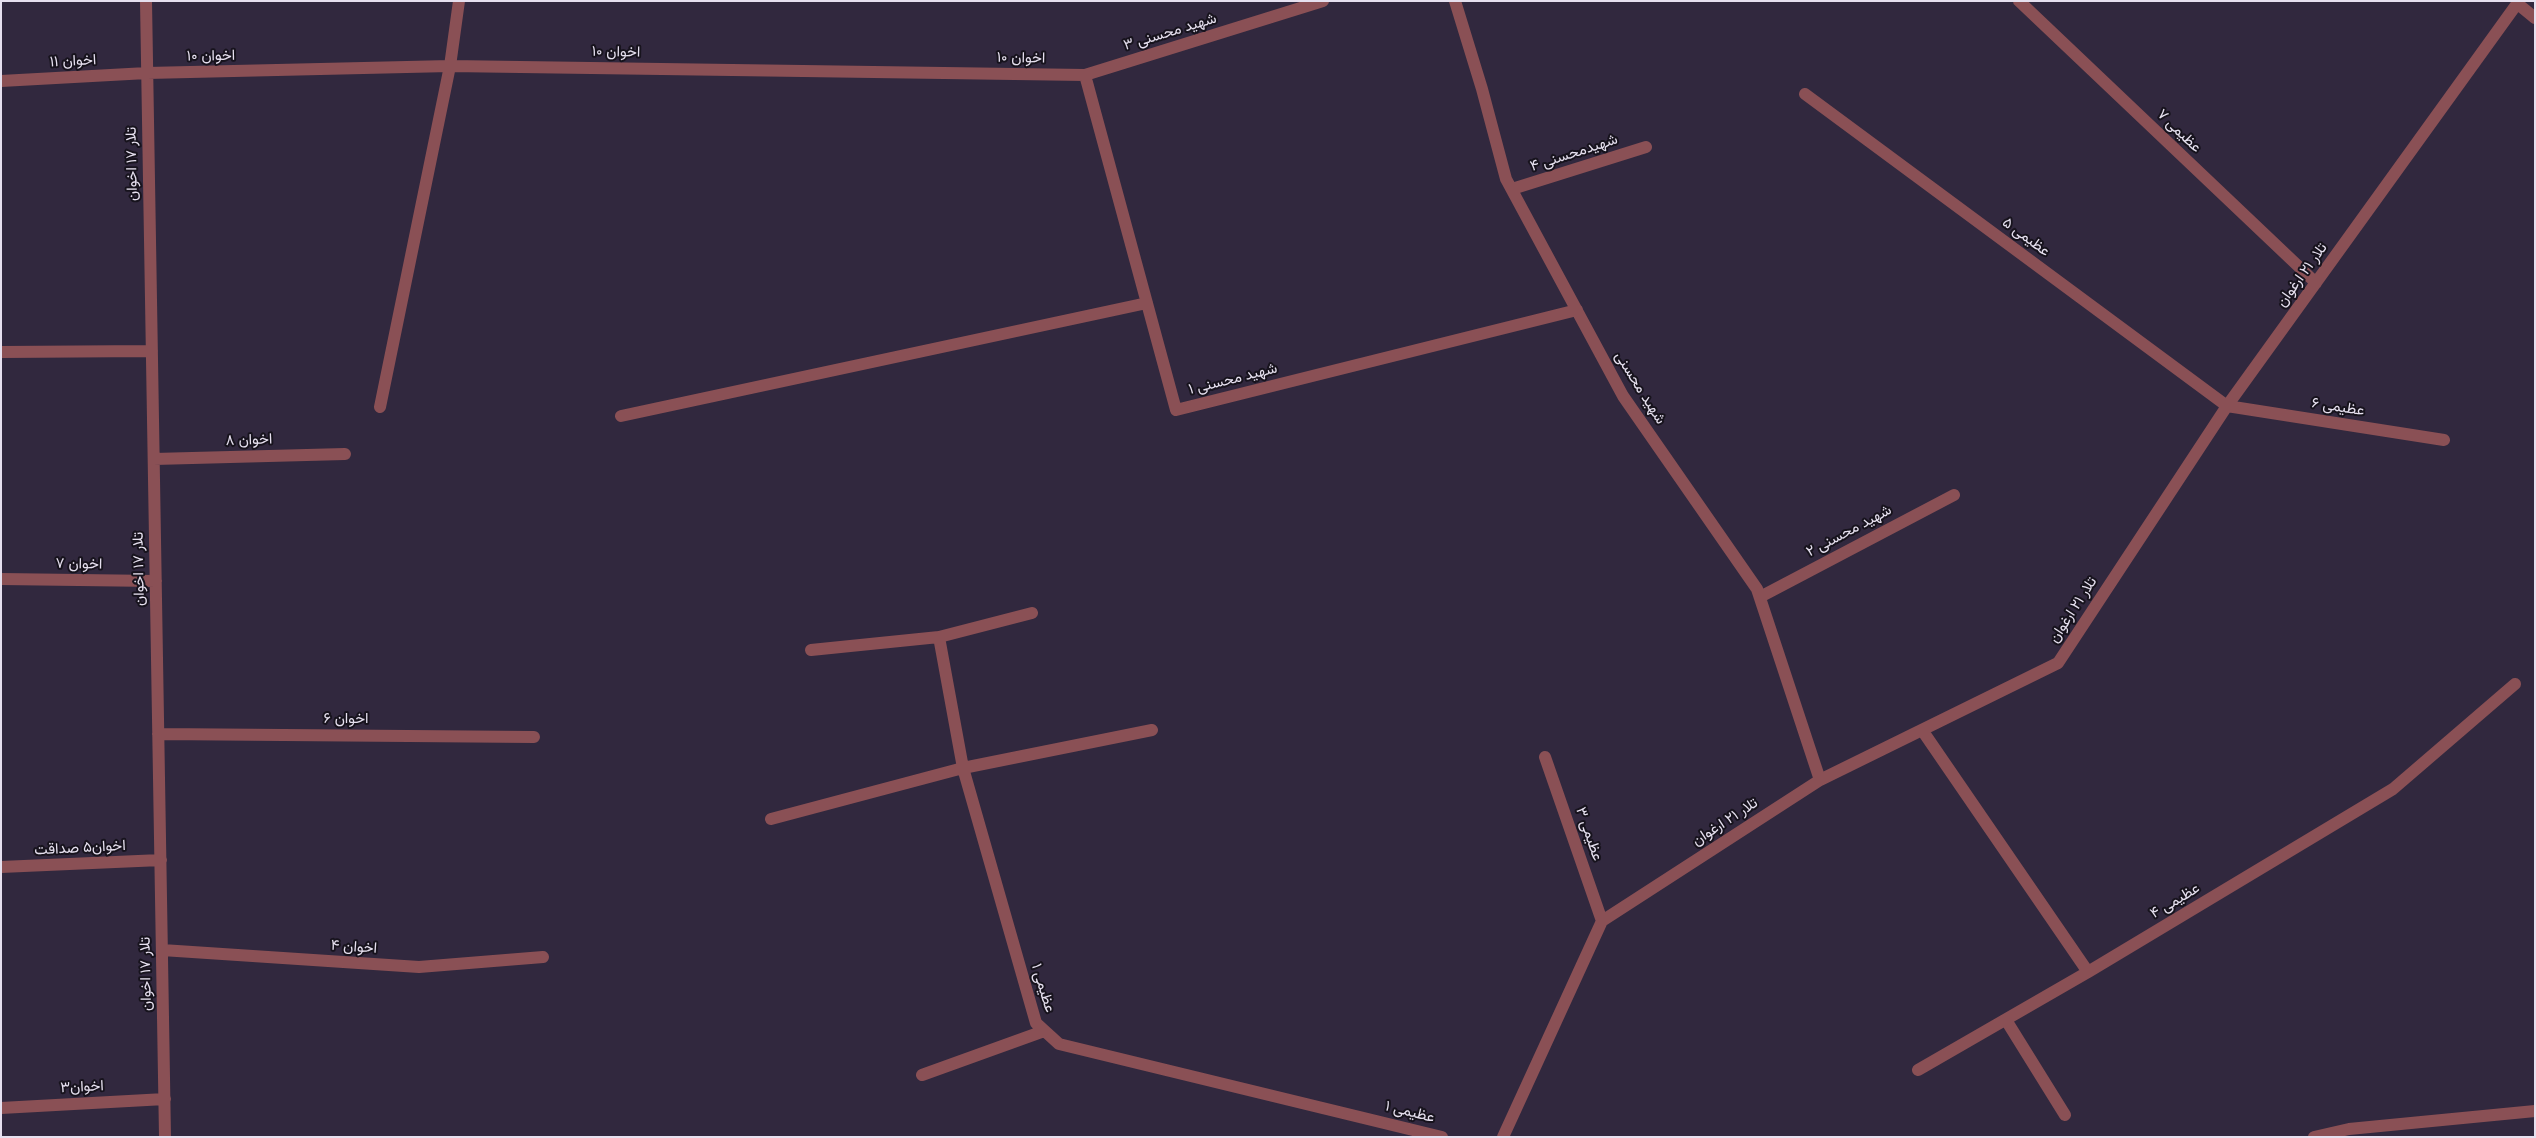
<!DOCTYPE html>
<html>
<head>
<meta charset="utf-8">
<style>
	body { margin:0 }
	#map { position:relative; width:2536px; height:1138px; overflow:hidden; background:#31283e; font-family:"Fira Sans",sans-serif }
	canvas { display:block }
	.frame { position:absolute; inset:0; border:2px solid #e6e0ef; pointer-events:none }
</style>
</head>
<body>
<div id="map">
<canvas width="2536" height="1138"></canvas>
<div class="frame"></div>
</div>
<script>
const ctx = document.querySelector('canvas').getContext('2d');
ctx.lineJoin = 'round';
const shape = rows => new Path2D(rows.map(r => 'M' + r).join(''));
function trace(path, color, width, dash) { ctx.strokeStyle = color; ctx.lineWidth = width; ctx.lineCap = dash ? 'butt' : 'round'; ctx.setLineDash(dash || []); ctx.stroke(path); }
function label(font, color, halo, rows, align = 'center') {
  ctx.font = font + ' "Fira Sans",Vazirmatn,sans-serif'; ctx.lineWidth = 4; ctx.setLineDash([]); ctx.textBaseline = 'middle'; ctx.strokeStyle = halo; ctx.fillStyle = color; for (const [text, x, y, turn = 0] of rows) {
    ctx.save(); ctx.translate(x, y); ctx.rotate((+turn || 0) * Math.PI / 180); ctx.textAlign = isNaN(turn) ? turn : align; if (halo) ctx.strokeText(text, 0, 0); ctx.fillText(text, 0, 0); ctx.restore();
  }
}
trace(shape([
	[146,1,165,1137],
	[1455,1,1482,89,1506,179,1623,396,1757,589,1820,780],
	[2019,1,2316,283],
	[2518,4,2535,18],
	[1085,75,1176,410,1577,310],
	[1,81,147,73,450,66,1085,75,1323,1],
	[1805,94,2227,406,2444,440],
	[1512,189,1646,147],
	[1,352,152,351],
	[380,407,450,66,459,1],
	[621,416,1147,303],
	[154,459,345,454],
	[1,579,156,581],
	[1760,597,1954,495],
	[939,637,963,768,1036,1023,1059,1044,1442,1137],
	[811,650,939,637,1032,613],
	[1922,730,2088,972,2393,789,2515,684],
	[158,734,534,737],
	[1545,757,1602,921],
	[771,819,963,768,1152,730],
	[1,867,161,860],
	[162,950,419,967,543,957],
	[2006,1020,2065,1115],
	[1918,1070,2088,972],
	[922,1075,1044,1031],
	[1,1108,165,1099],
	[1503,1137,1602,921,1820,780,2058,663,2227,406,2519,1],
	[2314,1137,2349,1129,2535,1111]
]), '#8a5055', 12);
label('15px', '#e6e0ef', '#17131d', [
	["شهید محسنی ۳",1170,32,-17],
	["اخوان ۱۰",616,52,1],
	["اخوان ۱۰",211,56,-1],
	["اخوان ۱۰",1021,58,1],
	["اخوان ۱۱",73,61,-3],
	["عظیمی ۷",2179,131,44],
	["شهیدمحسنی ۴",1574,153,-18],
	["تلار ۱۷ اخوان",132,164,-91],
	["عظیمی ۵",2026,237,36],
	["تلار ۲۱ ارغوان",2302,275,-54],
	["شهید محسنی ۱",1233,379,-14],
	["شهید محسنی",1640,388,58],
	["عظیمی ۶",2338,407,9],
	["اخوان ۸",249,440,-2],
	["شهید محسنی ۲",1849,531,-28],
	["اخوان ۷",79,564,1],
	["تلار ۱۷ اخوان",139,569,-91],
	["تلار ۲۱ ارغوان",2073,610,-57],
	["اخوان ۶",346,719],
	["تلار ۲۱ ارغوان",1725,822,-33],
	["عظیمی ۳",1589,834,71],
	["اخوان۵ صداقت",80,848,-3],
	["عظیمی ۴",2175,901,-31],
	["اخوان ۴",354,947,4],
	["تلار ۱۷ اخوان",146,974,-91],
	["عظیمی ۱",1043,988,73],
	["اخوان۳",82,1087,-3],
	["عظیمی ۱",1410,1112,14]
]);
</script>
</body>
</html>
